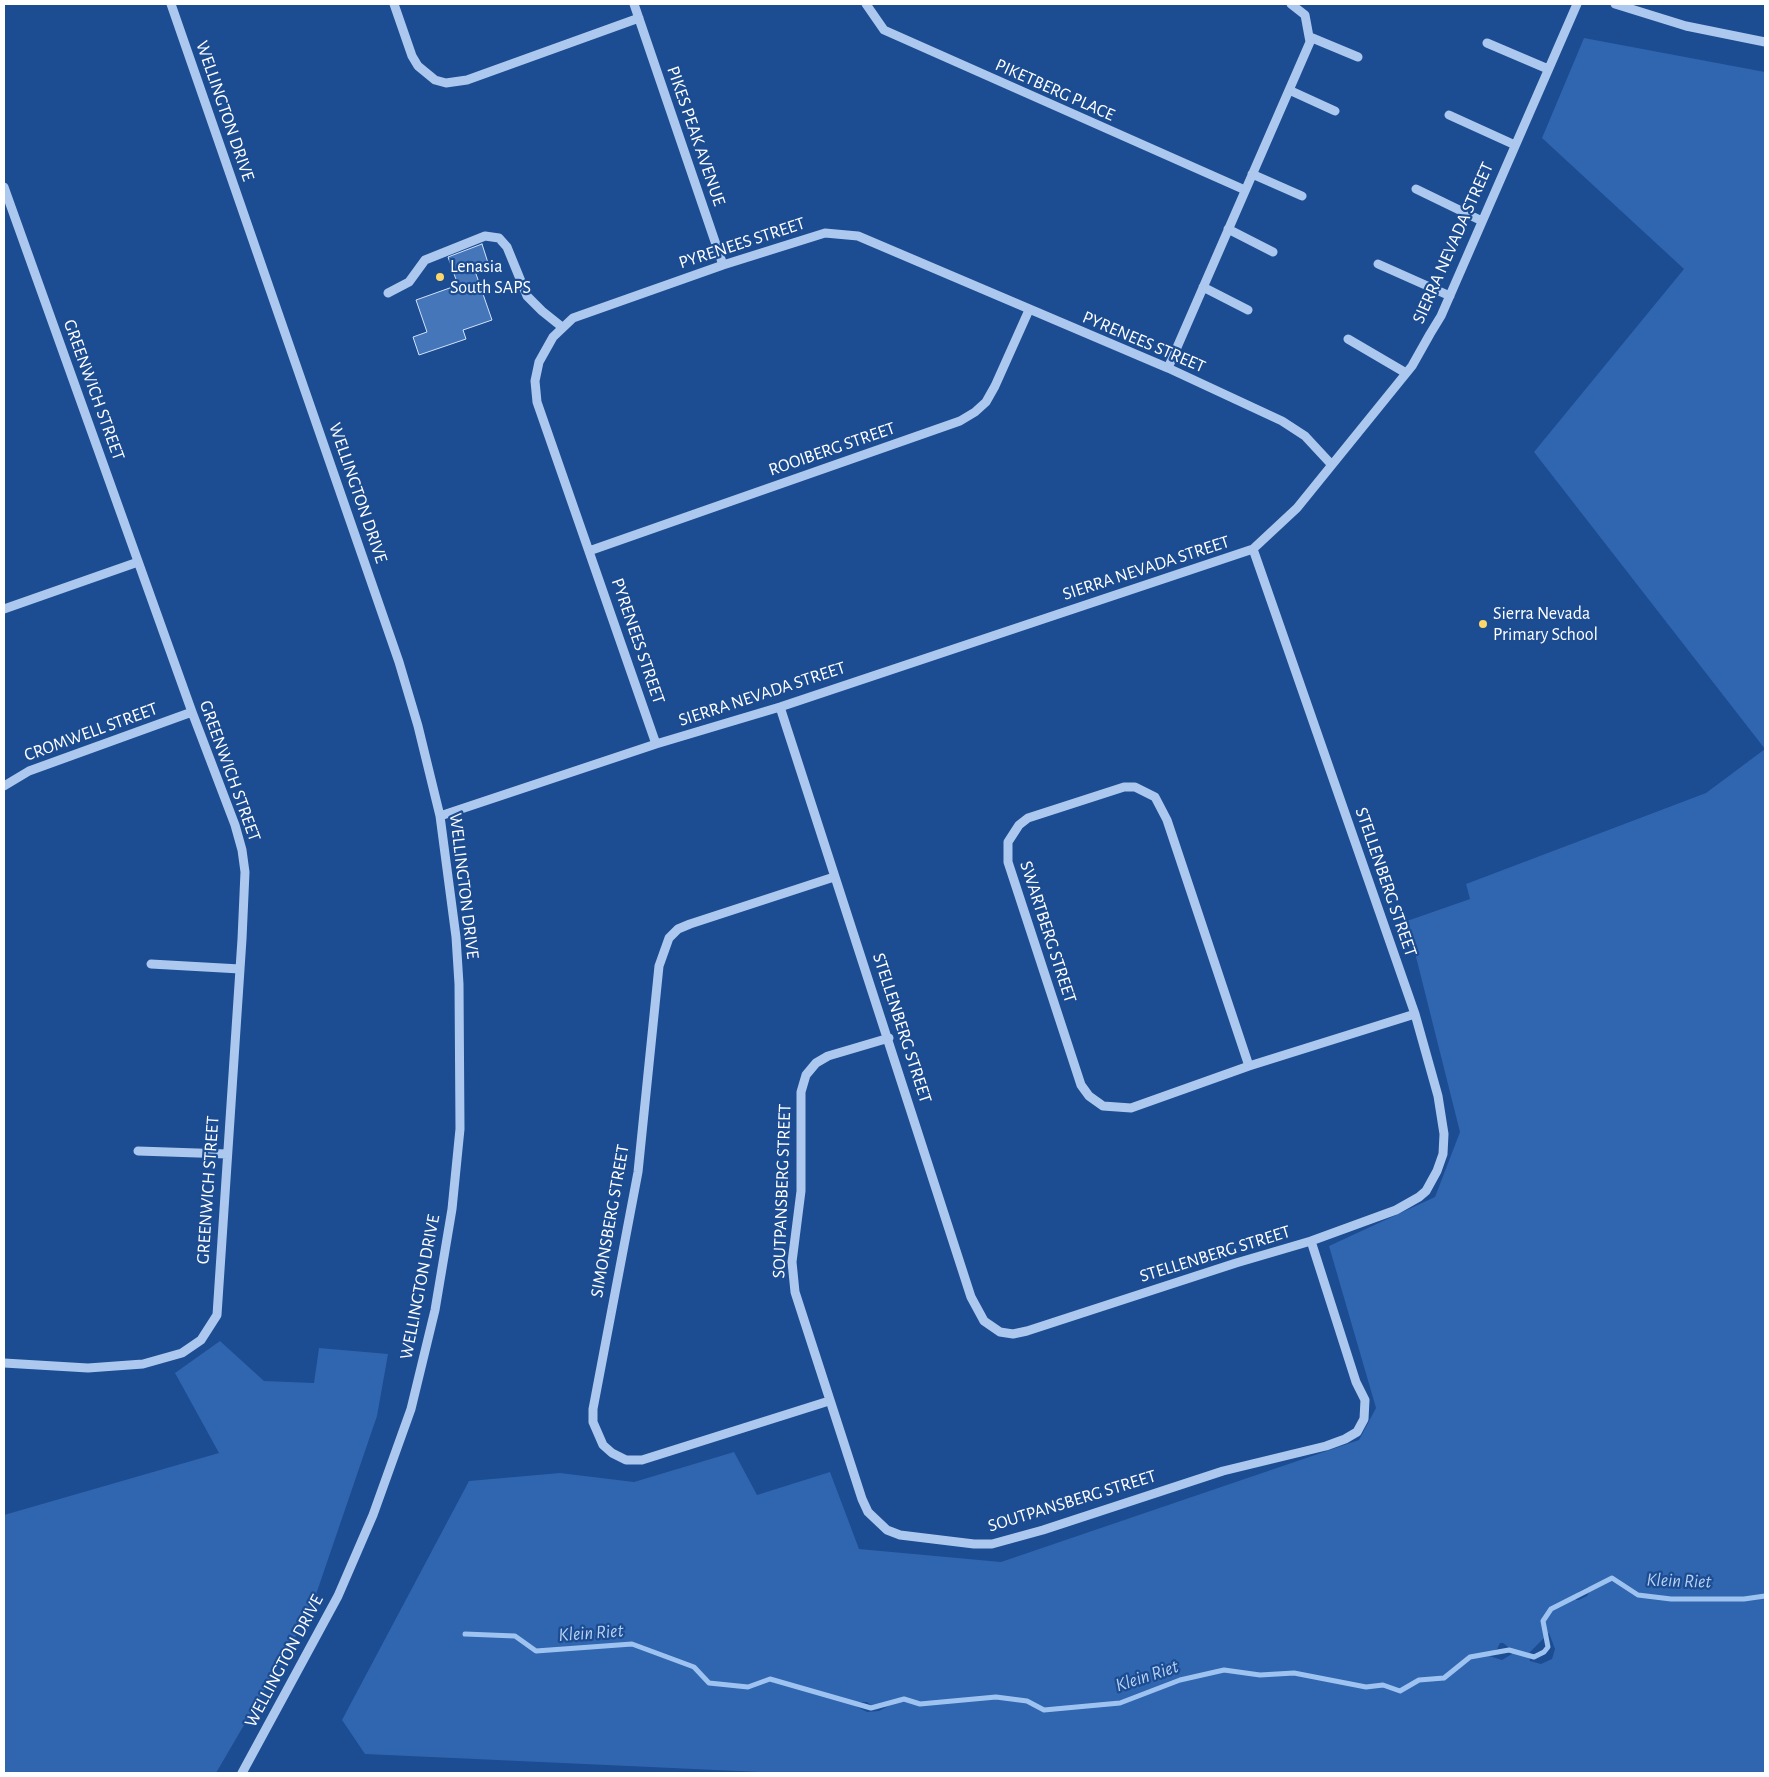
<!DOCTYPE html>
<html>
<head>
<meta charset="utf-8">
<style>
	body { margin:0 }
	#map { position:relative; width:1769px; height:1777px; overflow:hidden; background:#1c4c91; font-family:"Alegreya Sans",sans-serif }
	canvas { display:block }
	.frame { position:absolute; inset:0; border:5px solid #fff; pointer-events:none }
</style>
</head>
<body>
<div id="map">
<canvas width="1769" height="1777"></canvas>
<div class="frame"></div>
</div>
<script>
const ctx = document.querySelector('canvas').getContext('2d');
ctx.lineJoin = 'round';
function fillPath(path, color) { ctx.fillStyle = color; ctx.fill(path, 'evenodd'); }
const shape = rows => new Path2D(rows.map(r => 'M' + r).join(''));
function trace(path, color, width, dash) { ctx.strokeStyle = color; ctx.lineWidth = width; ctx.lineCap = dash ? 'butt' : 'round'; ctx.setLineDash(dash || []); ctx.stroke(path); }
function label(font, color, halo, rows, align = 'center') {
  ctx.font = font + ' "Alegreya Sans",sans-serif'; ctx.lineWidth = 4.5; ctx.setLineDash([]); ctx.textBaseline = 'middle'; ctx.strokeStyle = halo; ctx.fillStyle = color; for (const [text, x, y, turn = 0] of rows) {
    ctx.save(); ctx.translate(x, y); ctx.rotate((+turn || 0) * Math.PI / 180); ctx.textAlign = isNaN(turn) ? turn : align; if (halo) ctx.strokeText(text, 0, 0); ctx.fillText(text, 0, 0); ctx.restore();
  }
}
fillPath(shape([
	[1584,38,1765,72,1765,749,1534,452,1684,269,1542,138],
	[1765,749,1765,1773,782,1773,365,1754,342,1720,469,1481,560,1473,634,1482,734,1452,757,1495,830,1472,859,1549,1001,1562,1359,1440,1376,1408,1329,1246,1435,1197,1460,1132,1407,921,1470,899,1466,884,1706,793],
	[1588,1587,1591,1589,1587,1596,1579,1600,1576,1600,1578,1592],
	[1549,1633,1555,1649,1552,1659,1541,1664,1530,1661,1528,1654],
	[1500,1643,1503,1643,1511,1649,1512,1654,1502,1660,1489,1656,1489,1653,1497,1649],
	[840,1698,855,1702,867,1702,871,1705,888,1705,895,1700,898,1701,879,1711,867,1712],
	[220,1341,264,1381,314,1383,319,1348,388,1354,377,1416,310,1612,216,1773,4,1773,4,1515,219,1453,175,1373]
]), '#2f66af');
trace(shape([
	[465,1634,515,1636,536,1651,632,1644,694,1667,709,1683,748,1687,770,1679,871,1708,904,1699,920,1704,996,1697,1027,1701,1044,1710,1120,1703,1180,1680,1224,1670,1260,1675,1294,1673,1366,1687,1383,1685,1400,1691,1419,1680,1444,1678,1470,1657,1509,1650,1534,1657,1544,1652,1548,1647,1543,1621,1551,1609,1612,1578,1638,1595,1671,1599,1744,1599,1765,1596]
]), '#9fc3f0', 5);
const building = shape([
	[482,244,489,266,475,271,492,320,463,330,466,339,419,355,413,337,427,332,416,300,458,285,448,257,482,244]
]);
fillPath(building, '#4476b9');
trace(building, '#d2e3fa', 1);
trace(shape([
	[171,4,399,662,418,726,440,816,456,937,459,984,460,1129,452,1209,435,1310,411,1409,373,1515,338,1596,242,1773],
	[394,4,412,56,418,66,435,80,446,83,467,80,639,18],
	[634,4,723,265],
	[866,4,884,30,1245,190],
	[1615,4,1686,26,1765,42],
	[1310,37,1358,57],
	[1487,43,1548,69],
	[1289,90,1335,111],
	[1449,115,1515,145],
	[1252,174,1302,196],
	[4,187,192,712,235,825,242,850,245,872,242,939,217,1315,201,1340,182,1353,143,1364,88,1368,4,1363],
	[1416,189,1482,221],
	[1228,229,1273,252],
	[1378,264,1450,296],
	[1203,287,1248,310],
	[388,293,409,282,425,260,485,236,499,238,507,247,527,296,542,311,562,327],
	[1348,339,1406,373],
	[1168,368,1310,42,1305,15,1291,4],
	[589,551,960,421,975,412,986,402,995,386,1029,310],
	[4,609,138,562],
	[780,707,971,1297,984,1321,1000,1332,1013,1334,1027,1331,1236,1263,1311,1241,1396,1210,1419,1197,1426,1191,1437,1171,1443,1154,1444,1134,1438,1096,1415,1014,1253,549],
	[656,744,537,402,535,381,539,362,553,337,573,318,723,265,825,233,858,236,1168,368,1282,421,1305,436,1331,464],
	[4,786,29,771,192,712],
	[440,816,656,744,780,707,1253,549,1297,508,1412,366,1430,334,1441,316,1577,4],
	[151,964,240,969],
	[889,1038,828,1056,816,1063,806,1075,801,1092,801,1191,792,1262,795,1292,862,1499,868,1512,887,1530,900,1535,974,1544,992,1544,1043,1530,1223,1471,1326,1446,1345,1439,1357,1432,1364,1419,1365,1400,1356,1382,1311,1241],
	[1249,1066,1167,820,1155,797,1135,787,1124,787,1028,818,1019,825,1008,842,1008,862,1081,1085,1089,1096,1103,1106,1131,1108,1249,1066,1415,1014],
	[138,1151,227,1154],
	[829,1401,642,1460,626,1460,612,1453,603,1445,593,1422,593,1409,638,1172,659,966,669,938,678,929,690,924,834,877]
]), '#acc8ee', 9);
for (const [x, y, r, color] of [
	[440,277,5,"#fed76a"],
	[1483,624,5,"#fed76a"]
]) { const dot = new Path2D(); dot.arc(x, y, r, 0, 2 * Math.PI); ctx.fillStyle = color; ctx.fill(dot); trace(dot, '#1c4c91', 2); }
label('18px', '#fff', '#1c4c91', [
	["PIKETBERG PLACE",1055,90,24],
	["WELLINGTON DRIVE",225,111,71],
	["PIKES PEAK AVENUE",696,136,71],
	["PYRENEES STREET",742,243,-18],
	["SIERRA NEVADA STREET",1453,243,-66],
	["PYRENEES STREET",1144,342,23],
	["GREENWICH STREET",94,390,70],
	["ROOIBERG STREET",832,449,-19],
	["WELLINGTON DRIVE",358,493,71],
	["SIERRA NEVADA STREET",1146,568,-18],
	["PYRENEES STREET",638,641,71],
	["SIERRA NEVADA STREET",762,694,-18],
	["CROMWELL STREET",91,732,-20],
	["GREENWICH STREET",230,771,70],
	["STELLENBERG STREET",1386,882,71],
	["WELLINGTON DRIVE",464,886,83],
	["SWARTBERG STREET",1048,932,72],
	["STELLENBERG STREET",902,1028,72],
	["GREENWICH STREET",208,1190,-86],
	["SOUTPANSBERG STREET",782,1191,-88],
	["SIMONSBERG STREET",610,1221,-80],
	["STELLENBERG STREET",1215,1254,-17],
	["WELLINGTON DRIVE",420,1287,-79],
	["SOUTPANSBERG STREET",1072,1501,-17],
	["WELLINGTON DRIVE",284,1661,-62]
]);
label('18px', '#fff', '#1c4c91', [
	["Lenasia",450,267],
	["South SAPS",450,288],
	["Sierra Nevada",1493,614],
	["Primary School",1493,635]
], 'left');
label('italic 19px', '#b8d2f5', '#1c4c91', [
	["Klein Riet",1679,1581,2],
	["Klein Riet",591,1633,-4],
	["Klein Riet",1147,1676,-18]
]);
</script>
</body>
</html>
